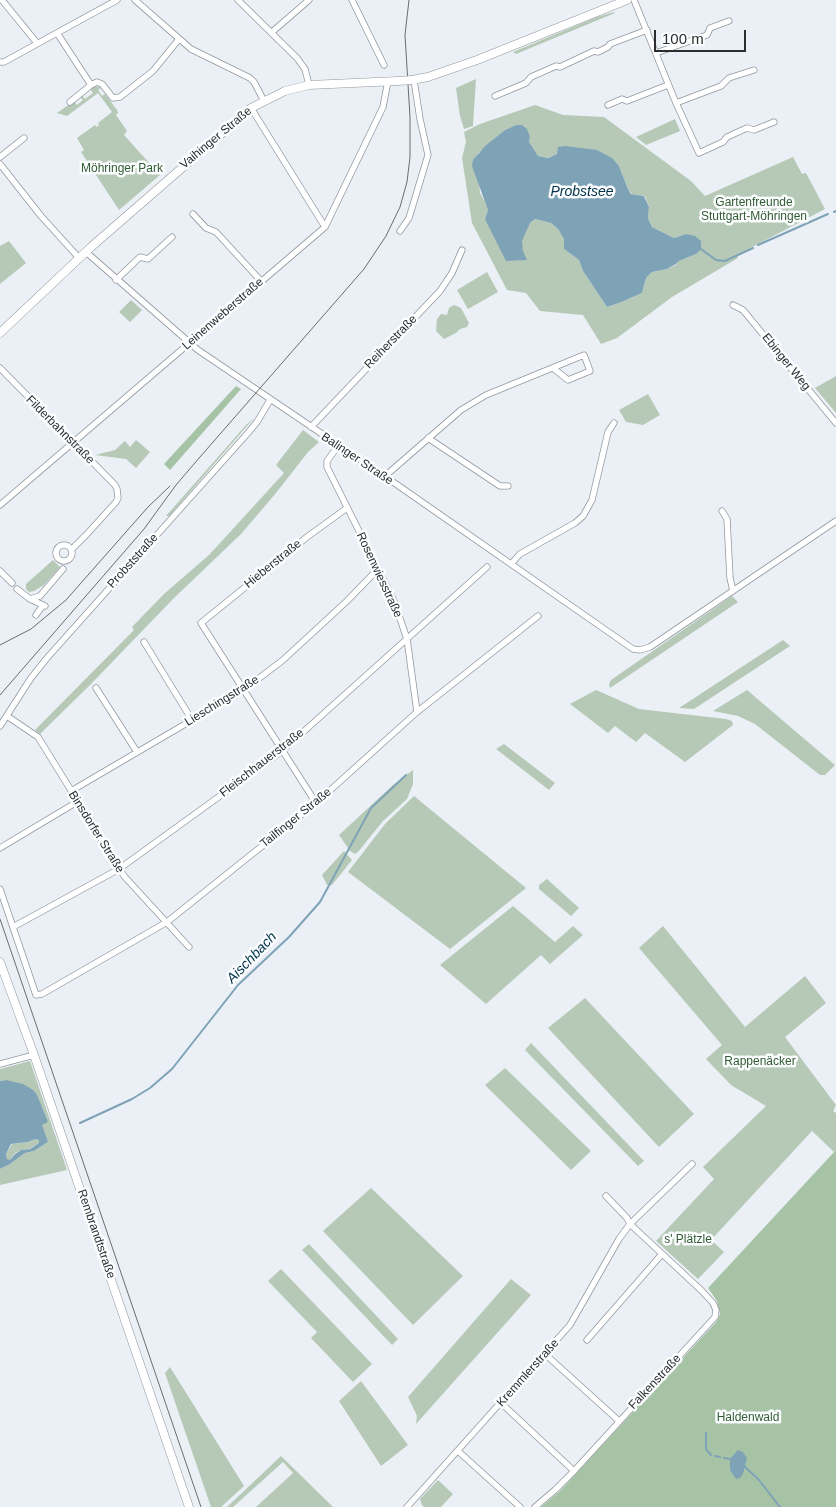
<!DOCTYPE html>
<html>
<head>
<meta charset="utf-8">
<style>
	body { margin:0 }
	#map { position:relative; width:836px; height:1507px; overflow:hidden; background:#eaf0f6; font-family:Arial,sans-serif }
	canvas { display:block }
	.scale { position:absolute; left:654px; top:30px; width:92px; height:22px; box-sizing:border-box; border:2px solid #2b2d2f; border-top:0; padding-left:6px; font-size:15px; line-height:18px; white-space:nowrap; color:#2b2d2f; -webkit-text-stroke:4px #fbfdfe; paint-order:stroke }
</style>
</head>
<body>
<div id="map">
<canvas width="836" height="1507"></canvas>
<div class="scale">100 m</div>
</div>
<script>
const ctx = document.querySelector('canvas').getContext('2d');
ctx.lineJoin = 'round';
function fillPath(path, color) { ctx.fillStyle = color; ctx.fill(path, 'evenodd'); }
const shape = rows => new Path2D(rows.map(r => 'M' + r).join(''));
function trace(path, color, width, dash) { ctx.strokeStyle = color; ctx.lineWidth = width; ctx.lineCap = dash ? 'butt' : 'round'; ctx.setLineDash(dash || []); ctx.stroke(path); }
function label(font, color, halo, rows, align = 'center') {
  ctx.font = font + ' Arial,sans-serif'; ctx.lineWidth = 5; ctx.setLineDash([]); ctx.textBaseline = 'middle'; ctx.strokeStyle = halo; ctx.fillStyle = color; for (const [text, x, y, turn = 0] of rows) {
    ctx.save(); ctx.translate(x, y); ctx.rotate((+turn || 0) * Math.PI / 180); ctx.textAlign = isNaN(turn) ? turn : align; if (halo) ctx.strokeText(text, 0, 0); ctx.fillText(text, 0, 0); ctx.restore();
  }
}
fillPath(shape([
	[614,12,615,13,516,54,513,52,597,17],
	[476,79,473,126,464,129,460,116,456,88],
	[94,86,100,87,101,88,98,90,102,96,105,94,117,110,118,113,116,115,127,131,124,135,160,175,119,210,81,152,84,150,77,138,95,125,97,127,99,125,98,123,112,112,98,93,67,116,57,113,74,101,77,105,83,100,80,97,82,95,85,99,93,93,90,89],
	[535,105,563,115,604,117,691,181,705,196,793,157,802,174,806,173,825,209,737,255,738,258,672,297,617,338,601,344,583,315,540,311,526,293,507,290,472,223,462,158,466,142,464,132,480,124],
	[516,125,530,137,529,142,532,149,538,156,547,158,557,154,566,146,580,148,619,166,628,189,632,194,645,196,649,207,648,218,652,227,674,238,686,234,696,254,679,261,676,265,667,269,652,272,646,278,642,293,619,303,607,307,583,271,579,260,564,249,564,239,558,229,551,223,535,219,530,223,521,241,523,251,485,219,488,210,485,202,480,193,478,153,505,130],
	[675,119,680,131,646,145,636,137],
	[9,241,26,263,0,284,0,246],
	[487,272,498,292,468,309,457,290],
	[131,300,142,310,130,322,119,312],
	[454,305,461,308,469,323,467,327,460,329,456,333,444,339,436,331,437,319,441,314,447,315,449,308],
	[836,376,836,413,815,388],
	[648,394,660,415,643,425,626,422,619,410],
	[254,418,169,516,166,516,247,424],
	[303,430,319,442,308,452,276,493,241,534,174,598,91,684,40,734,35,730,134,630,132,627,164,594,209,555,284,473,276,465],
	[136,440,150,452,136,468,126,459,95,455,115,450,125,441,130,447],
	[53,560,60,567,44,585,34,591,29,592,26,589,26,584],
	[732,596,738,602,610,688,609,684,611,680],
	[783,640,790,646,694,709,679,708],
	[596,690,639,709,726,719,732,721,733,725,685,762,645,733,636,742,615,726,608,733,570,704],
	[747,690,835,765,825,775,820,775,755,724,738,716,713,711],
	[504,744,555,783,549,790,496,749],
	[413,770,413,784,407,799,383,821,358,852,355,854,350,851,339,835,393,785],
	[414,796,526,888,450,949,348,872,385,824],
	[344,851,352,860,332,885,327,885,322,875],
	[547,879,579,908,571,916,539,889,539,885],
	[513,906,555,942,573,926,583,935,550,964,541,955,486,1004,440,965],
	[663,926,745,1027,805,976,826,1003,785,1037,836,1105,833,1111,836,1113,836,1150,834,1152,812,1131,711,1240,724,1252,698,1279,656,1241,714,1179,703,1167,766,1106,731,1085,706,1059,722,1045,639,948],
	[585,998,694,1114,659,1147,548,1028],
	[531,1043,644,1161,638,1166,525,1050],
	[30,1061,67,1170,0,1185,0,1169,10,1164,25,1153,34,1151,48,1142,6,1080,0,1081,0,1069],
	[505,1068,591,1151,571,1170,485,1085],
	[35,1139,39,1140,39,1143,29,1149,21,1150,15,1153,10,1160,7,1160,6,1154,12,1144,28,1142],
	[371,1188,463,1276,413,1325,323,1231],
	[309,1244,398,1339,392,1345,302,1250],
	[281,1269,372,1364,353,1382,311,1338,317,1332,268,1281],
	[511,1279,531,1295,416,1424,417,1416,408,1397],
	[170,1367,244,1486,221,1507,211,1507,165,1373],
	[361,1381,408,1445,381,1466,339,1401],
	[281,1456,333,1507,256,1507,293,1473,283,1462,233,1507,227,1507],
	[438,1480,453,1494,441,1507,424,1507,422,1505,420,1499]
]), '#b6c9b6');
fillPath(shape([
	[236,386,241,389,170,470,164,464],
	[836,1150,836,1507,541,1507,560,1491,717,1321,720,1314,717,1301,708,1288]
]), '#a7c3a6');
fillPath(shape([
	[516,125,522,125,527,129,530,137,529,142,538,156,548,158,557,154,558,147,566,146,597,150,612,158,619,166,628,189,631,194,644,196,649,207,648,218,652,227,674,238,686,234,695,236,701,241,701,249,696,254,679,261,676,264,667,269,652,272,646,278,642,293,619,303,607,307,583,271,579,260,564,249,564,239,558,229,551,223,535,219,530,223,522,241,523,251,527,260,506,261,485,219,488,210,472,166,473,160,485,146,505,130],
	[6,1080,23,1084,33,1090,37,1095,48,1122,42,1125,48,1142,34,1151,25,1153,10,1164,0,1169,0,1081],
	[35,1139,39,1140,39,1143,30,1149,21,1150,15,1154,10,1160,7,1159,6,1154,11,1144,28,1142],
	[738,1450,743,1452,747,1458,743,1474,740,1478,736,1479,730,1470,730,1459]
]), '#7ea3b7');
trace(shape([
	[834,212,836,211],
	[758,245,828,214],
	[701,249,716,260,725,261,753,248],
	[80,1123,132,1099,150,1088,172,1069,238,985,289,937,320,902,371,808,406,775],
	[706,1433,706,1449,711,1455],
	[715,1456,720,1457],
	[724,1458,730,1459],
	[744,1466,759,1480,780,1507]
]), '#7ea3b7', 2);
const street = shape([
	[2,0,37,43],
	[135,0,191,49,250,78,254,82,264,101],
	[238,0,297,58,305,69,309,85],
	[352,0,384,65],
	[634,0,676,103,699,153,723,142,727,137,747,128,754,130,774,122],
	[272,32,309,0],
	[57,33,91,85],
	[656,53,707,35,710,28,729,21],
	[0,62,4,62,117,0],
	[495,96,526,83,531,77,556,66,560,67,594,51,598,52,608,47,610,44,647,30],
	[70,102,91,85,97,82,102,84,113,98,120,97,153,71,179,39],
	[676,103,721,86,729,78,754,70],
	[608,105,622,99,627,101,668,85],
	[251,108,325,227],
	[0,157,24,138],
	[0,164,41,216,79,258],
	[193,214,206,228,216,232,261,281],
	[400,231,409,218,428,155,420,119,414,80],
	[86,252,198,350,396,484,633,649,640,650,650,647,836,521],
	[116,280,140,257,148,259,172,237],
	[733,305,743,310,836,423],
	[0,368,115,485,117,489,118,498,116,502,87,534,72,549],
	[311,427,440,291,452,273,462,250],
	[428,438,500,486,508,486],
	[338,446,327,461,327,467,394,601,407,639,417,712],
	[384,477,461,410,486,395,584,355,590,371,568,380,553,368],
	[0,505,325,227,383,107,388,81],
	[722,511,727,519,730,578,733,591],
	'56 553a8 8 0 1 1 16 0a8 8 0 1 1-16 0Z',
	[511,564,520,554,575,523,583,516,592,500,608,432,614,423],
	[0,571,12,583],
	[17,589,30,599,45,606],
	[30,599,40,596,63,569],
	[36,615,43,605],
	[144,642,192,720],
	[96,688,137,752],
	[7,716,38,737,124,876,189,947],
	[0,726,31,678,47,658,247,434,257,422,270,400],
	[71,791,245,689,283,660,347,601,378,569],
	[316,803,201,623,307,537,347,508],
	[0,848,77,802],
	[0,889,36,995,42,994,167,922,316,803,417,712,538,616],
	[13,927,119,869,282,751,487,567],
	[0,1064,34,1055],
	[606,1196,627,1218,630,1224,692,1164],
	[587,1340,662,1254],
	[545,1354,619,1421],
	[501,1403,574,1471],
	[458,1451,520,1507],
	[407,1507,570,1325,619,1239,630,1224,702,1291,713,1303,716,1310,715,1317,574,1471,555,1490,535,1507]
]);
const secondary = shape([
	[412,80,428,77,477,60,627,0],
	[0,333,91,247,251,108,285,91,309,85,398,81],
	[0,962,34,1055,189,1507]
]);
trace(street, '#92979d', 7);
trace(secondary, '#92979d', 9);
trace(street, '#fff', 5.5);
trace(secondary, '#fff', 8);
trace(shape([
	[0,645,31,629,66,600,148,507,170,486],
	[0,695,144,529,176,485,200,457,364,269,386,236,400,207,407,182,410,157,410,117,405,35,409,0],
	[0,919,201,1507]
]), '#696d70', 1);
const secondaryBridge = shape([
	[398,81,412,80]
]);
trace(secondaryBridge, '#92979d', 9, []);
trace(secondaryBridge, '#fff', 8);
label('12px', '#2b2d2f', '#fbfdfe', [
	["Vaihinger Straße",216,138,-40],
	["Leinenweberstraße",223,314,-41],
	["Reiherstraße",391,342,-46],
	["Ebinger Weg",786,362,51],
	["Filderbahnstraße",60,430,45],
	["Balinger Straße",357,459,34],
	["Probststraße",133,561,-48],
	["Hieberstraße",273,564,-39],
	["Rosenwiesstraße",379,575,65],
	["Lieschingstraße",222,701,-32],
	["Fleischhauerstraße",262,763,-38],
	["Tailfinger Straße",296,818,-39],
	["Binsdorfer Straße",96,832,58],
	["Rembrandtstraße",96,1234,71],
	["Kremmlerstraße",528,1373,-48],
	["Falkenstraße",655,1382,-47]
]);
label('12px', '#325c34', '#fbfdfe', [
	["Möhringer Park",122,169],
	["Gartenfreunde",754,203],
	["Stuttgart-Möhringen",754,217],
	["Rappenäcker",760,1062],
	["s' Plätzle",688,1240],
	["Haldenwald",748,1418]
]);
label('italic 14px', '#003349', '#fbfdfe', [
	["Probstsee",582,192],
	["Aischbach",252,958,-46]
]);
</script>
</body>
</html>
